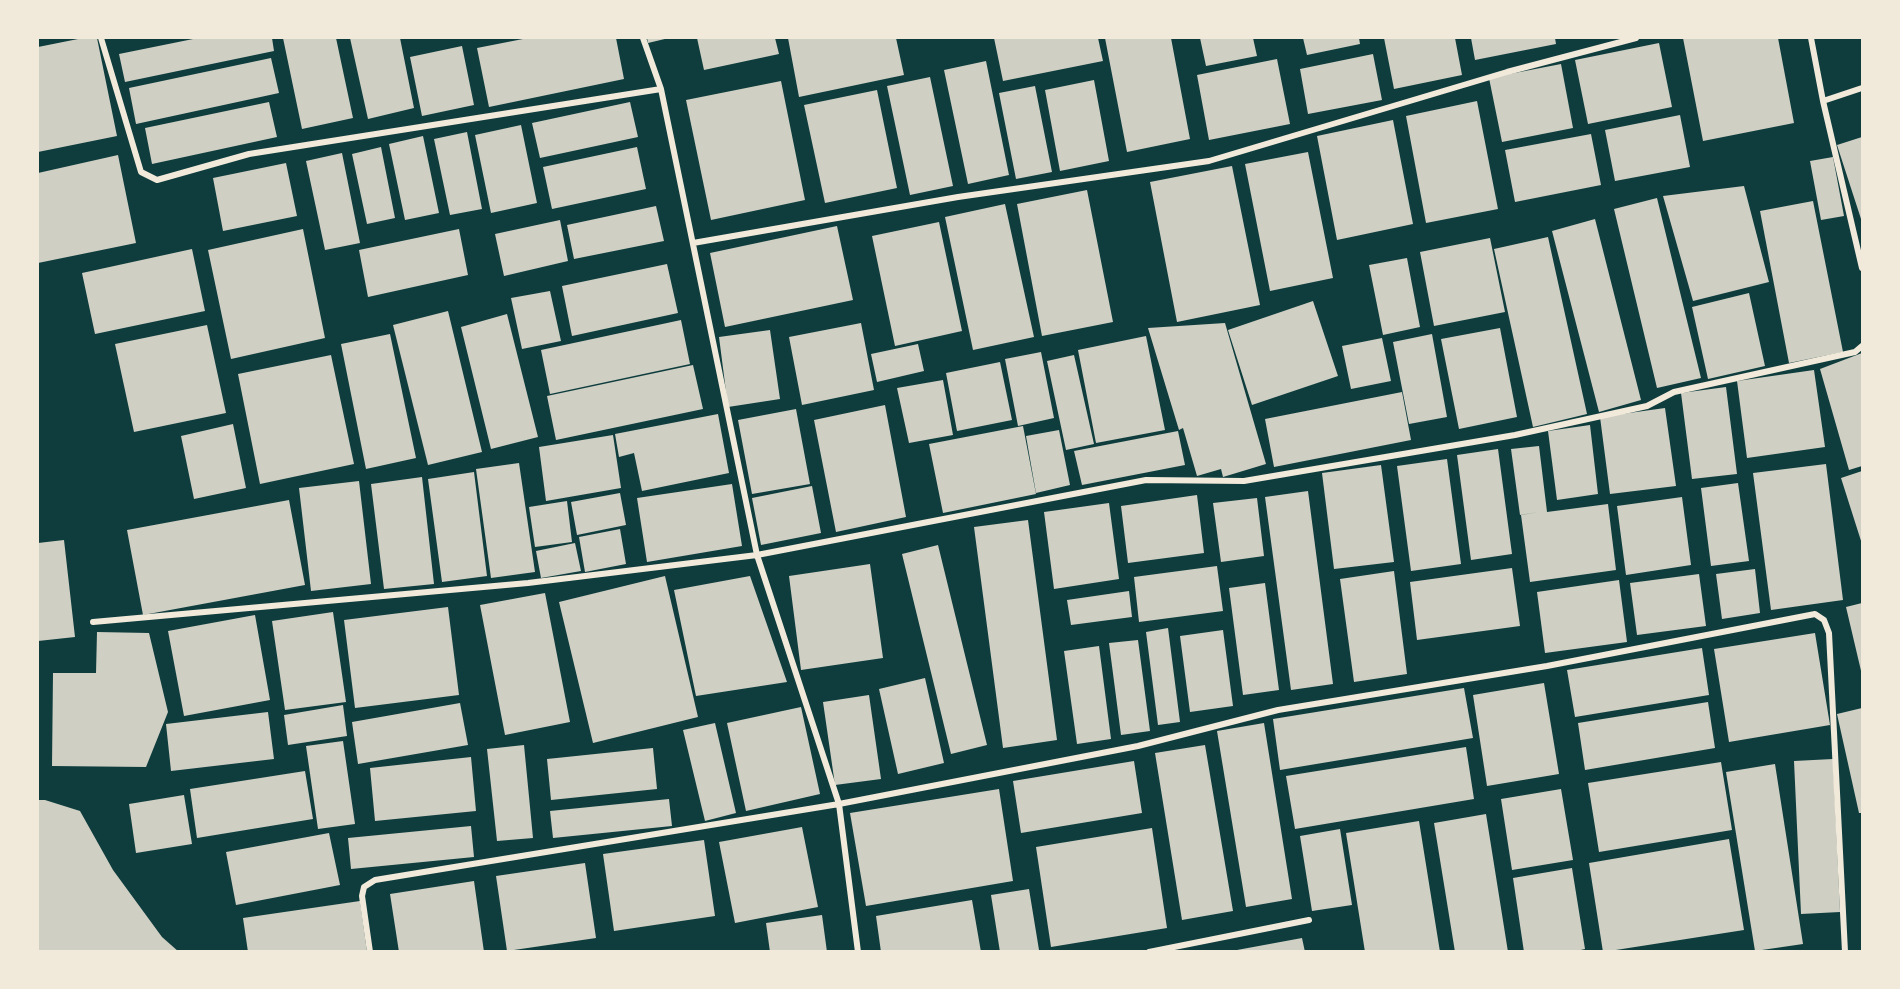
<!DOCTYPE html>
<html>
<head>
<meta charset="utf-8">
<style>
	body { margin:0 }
	#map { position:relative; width:1900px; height:989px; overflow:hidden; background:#0f3d3e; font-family:Overpass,sans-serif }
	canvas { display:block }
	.frame { position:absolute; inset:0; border:39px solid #f1e9da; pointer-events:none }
</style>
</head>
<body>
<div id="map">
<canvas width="1900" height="989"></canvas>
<div class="frame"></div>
</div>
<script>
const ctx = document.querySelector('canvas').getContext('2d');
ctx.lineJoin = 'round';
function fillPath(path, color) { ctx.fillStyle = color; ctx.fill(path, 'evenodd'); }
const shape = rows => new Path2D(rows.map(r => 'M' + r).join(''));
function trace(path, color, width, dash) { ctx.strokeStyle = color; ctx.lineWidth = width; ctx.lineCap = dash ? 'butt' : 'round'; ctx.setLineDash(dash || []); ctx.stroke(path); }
fillPath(shape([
	[83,38,97,38,117,136,38,152,38,47],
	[198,38,272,38,274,51,125,82,119,54],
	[283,38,336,38,353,118,302,129],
	[350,38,400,38,414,108,368,119],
	[528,38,616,38,624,79,489,107,477,48],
	[647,38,669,38,648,43],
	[697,38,775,38,779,54,704,70],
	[788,38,896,38,904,75,799,97],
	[994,38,1098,38,1103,61,1003,81],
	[1105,38,1171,38,1190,139,1127,152],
	[1200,38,1253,38,1257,56,1206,66],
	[1303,38,1359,38,1360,44,1307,55],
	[1384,38,1455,38,1462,75,1394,89],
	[1471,38,1555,38,1556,44,1475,60],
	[1683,38,1778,38,1794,123,1703,141],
	[1659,43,1672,107,1588,124,1575,60],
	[462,46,474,105,422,116,410,57],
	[1373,54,1382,100,1308,114,1300,69],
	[271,58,279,93,136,124,129,88],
	[1277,59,1290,124,1209,140,1197,75],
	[986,61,1009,175,968,184,944,70],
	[1561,64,1573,128,1502,142,1489,78],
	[930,77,953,186,910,195,887,86],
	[1094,80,1109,161,1060,171,1045,90],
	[781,81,805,200,711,220,686,100],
	[1035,86,1052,172,1016,179,999,93],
	[877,90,897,188,825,203,804,105],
	[1477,101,1498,209,1426,223,1406,116],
	[269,102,277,137,152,164,145,128],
	[630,102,638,137,540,158,532,123],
	[1680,115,1690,167,1615,181,1605,130],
	[1393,120,1413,224,1337,240,1317,136],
	[521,125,537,203,491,213,475,135],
	[467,132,482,209,450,215,434,139],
	[1591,134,1601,185,1515,202,1505,150],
	[423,136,439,213,405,220,389,144],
	[1862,137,1862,222,1837,145],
	[381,147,395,218,367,224,352,154],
	[637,147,646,189,552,209,543,167],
	[1308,152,1333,278,1270,291,1245,164],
	[342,153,360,243,325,250,306,161],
	[118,155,136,243,38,263,38,173],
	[1833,157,1844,216,1821,220,1810,161],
	[286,163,297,216,223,231,213,178],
	[1232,166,1260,305,1177,322,1150,182],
	[1744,186,1769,282,1693,301,1663,196],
	[1087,190,1113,322,1042,336,1017,204],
	[1657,198,1701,378,1657,388,1614,209],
	[1813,201,1843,352,1789,363,1760,211],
	[1005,204,1034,337,973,350,945,217],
	[656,206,664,241,574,259,567,225],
	[1595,219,1641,400,1599,412,1552,231],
	[560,220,568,261,504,276,495,234],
	[939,222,962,331,895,346,872,236],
	[837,226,853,300,725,327,710,253],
	[303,229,325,338,231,359,208,250],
	[459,229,468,275,368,297,359,250],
	[1548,237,1587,414,1533,427,1494,249],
	[1490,238,1505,312,1434,326,1420,252],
	[192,249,205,311,95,334,82,273],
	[1407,258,1420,327,1383,335,1369,265],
	[667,264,678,313,572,336,562,286],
	[550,291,561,341,522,349,511,298],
	[1749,293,1765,366,1708,379,1692,307],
	[1313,301,1338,376,1252,405,1228,330],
	[448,311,482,452,428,465,393,325],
	[507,314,538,437,491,449,461,327],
	[681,320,690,364,550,394,541,350],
	[861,323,874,390,802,405,789,337],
	[1225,323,1266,464,1223,477,1221,469,1197,476,1183,428,1179,430,1148,328],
	[207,325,226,413,134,432,115,344],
	[1500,328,1517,417,1459,429,1441,339],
	[770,330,780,399,728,407,719,337],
	[390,334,416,458,366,469,341,344],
	[1432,334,1447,417,1409,424,1393,342],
	[1146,336,1165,430,1096,443,1078,350],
	[1382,338,1391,381,1351,389,1342,346],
	[918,344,924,371,877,382,871,354],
	[1041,352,1054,418,1018,426,1005,359],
	[1862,353,1862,466,1849,470,1820,369],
	[331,355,354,464,260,484,238,374],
	[1074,355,1094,444,1066,450,1047,361],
	[1000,362,1012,420,957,431,946,373],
	[693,365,703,409,556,440,547,396],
	[1814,370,1825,447,1747,458,1737,381],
	[943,380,953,435,909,443,897,388],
	[1726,387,1737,474,1692,479,1681,393],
	[1402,392,1411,440,1274,467,1265,419],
	[885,405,906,517,836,532,814,420],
	[1665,408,1676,486,1610,494,1600,417],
	[796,409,810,484,752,494,738,420],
	[718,414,729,473,642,491,634,453,619,457,615,434],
	[233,424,246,488,194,499,181,436],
	[1590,425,1598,494,1557,500,1548,431],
	[1023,426,1036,494,943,513,929,444],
	[1059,430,1070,485,1036,493,1026,436],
	[1178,431,1185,465,1082,485,1074,451],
	[613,435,621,488,546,501,539,447],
	[1539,446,1547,512,1608,504,1616,570,1530,582,1521,515,1539,512,1520,515,1511,449],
	[1498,449,1512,554,1471,560,1457,455],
	[1447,459,1461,564,1411,571,1397,466],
	[519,463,535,572,491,578,476,469],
	[1826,464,1843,600,1771,610,1753,473],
	[1381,465,1394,562,1334,569,1322,473],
	[1862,471,1862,544,1841,478],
	[474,472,487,576,442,582,428,479],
	[422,477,434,584,384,589,371,484],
	[359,481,371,584,311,591,299,488],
	[1738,483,1749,561,1711,566,1701,488],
	[732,484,742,546,647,562,637,498],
	[812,486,821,533,761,545,752,498],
	[1308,491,1333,684,1291,690,1265,497],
	[620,493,626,525,577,535,571,502],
	[1197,495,1204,553,1128,563,1121,506],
	[1682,497,1691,565,1626,575,1617,506],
	[1257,498,1264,556,1221,562,1213,503],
	[289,500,305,585,143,615,127,530],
	[567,501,572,542,535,547,529,507],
	[1109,503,1119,579,1054,589,1044,512],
	[1028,520,1057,740,1003,748,974,527],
	[620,529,626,564,585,572,579,537],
	[64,540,75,637,38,641,38,543],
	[575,543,581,571,541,578,536,551],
	[938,545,987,745,951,754,902,554],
	[870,564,883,658,801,670,789,576],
	[1217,566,1223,611,1139,622,1134,577],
	[1512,568,1520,626,1417,640,1410,582],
	[1755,569,1760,613,1722,619,1716,574],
	[1394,571,1407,674,1354,682,1340,579],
	[1699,574,1706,626,1637,635,1630,583],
	[665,576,698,717,593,743,559,602],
	[750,576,787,682,696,696,674,590],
	[1619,580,1627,642,1545,653,1537,592],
	[1265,583,1279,690,1243,695,1229,588],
	[1129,591,1132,617,1071,625,1067,600],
	[545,593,570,722,505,735,480,605],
	[1862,603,1862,675,1846,607],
	[448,607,459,695,355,708,344,620],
	[333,612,346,702,285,710,272,621],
	[255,615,270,700,184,716,168,631],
	[1168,628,1180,722,1158,725,1146,632],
	[1223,630,1233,706,1190,712,1180,636],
	[97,632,149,633,168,712,146,767,52,766,53,673,96,673],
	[1815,633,1830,725,1729,742,1714,649],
	[1138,640,1150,731,1121,735,1109,643],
	[1099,646,1111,739,1077,744,1064,651],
	[1702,648,1709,695,1575,717,1567,670],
	[925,678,944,763,898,774,879,689],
	[1544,683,1559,774,1487,786,1473,695],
	[1464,688,1473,738,1280,770,1273,719],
	[869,695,881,779,835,785,823,702],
	[1708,702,1715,748,1585,770,1578,723],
	[460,703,468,745,358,764,352,722],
	[343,705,347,736,288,745,284,715],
	[801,707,820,794,746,811,727,723],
	[1862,708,1862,813,1859,813,1837,714],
	[268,712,274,759,171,771,166,724],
	[715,723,736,813,705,821,683,730],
	[1264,723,1292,899,1246,907,1217,731],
	[343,741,355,824,318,829,306,746],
	[524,745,533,838,497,841,487,749],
	[1205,745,1233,911,1182,920,1155,753],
	[1466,747,1474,799,1295,829,1286,776],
	[653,748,657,789,551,800,547,759],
	[471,757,476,811,375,821,370,768],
	[1833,759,1840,912,1801,914,1794,761],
	[1134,761,1142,813,1021,833,1013,781],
	[1721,762,1732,830,1599,852,1588,783],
	[1775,764,1803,944,1755,951,1726,772],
	[305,771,313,819,197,838,190,789],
	[999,789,1013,881,866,906,850,813],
	[1561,789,1573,860,1512,870,1501,799],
	[184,795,192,844,136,853,129,804],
	[669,799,672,826,553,838,550,811],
	[38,800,45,800,80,811,113,870,162,937,179,952,38,952],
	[1486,814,1508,952,1455,952,1434,823],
	[1419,821,1440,952,1365,952,1346,833],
	[471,826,474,857,351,869,348,838],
	[802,827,818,907,735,923,719,842],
	[1152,828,1167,928,1051,947,1036,847],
	[1340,829,1352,905,1312,911,1300,836],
	[329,833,340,885,236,905,226,852],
	[1729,839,1744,930,1603,952,1589,863],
	[704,840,715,916,614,931,603,854],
	[585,863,596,938,507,951,496,876],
	[1572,868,1585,949,1572,952,1524,952,1513,878],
	[474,881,484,952,399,952,390,894],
	[1029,889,1039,950,1000,952,991,895],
	[972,900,981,952,881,952,876,916],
	[360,901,367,952,248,952,243,918],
	[822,915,827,952,770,952,766,923],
	[1302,938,1305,952,1237,952,1237,950]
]), '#cfcfc3');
trace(shape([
	[101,38,141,172,157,180,249,154,661,89],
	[643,38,661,89,757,555,839,804,858,952],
	[1811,38,1823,101,1862,268],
	[1823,101,1862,88],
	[693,243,958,197,1209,161,1507,72,1636,38],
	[93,622,528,583,757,555,1146,480,1244,481,1515,435,1647,406,1674,392,1855,352,1862,346],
	[370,952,362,896,364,887,375,880,839,804,1138,746,1278,710,1547,666,1815,614,1824,620,1829,633,1845,952],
	[1149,952,1309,920]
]), '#f1e9da', 6);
</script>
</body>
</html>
